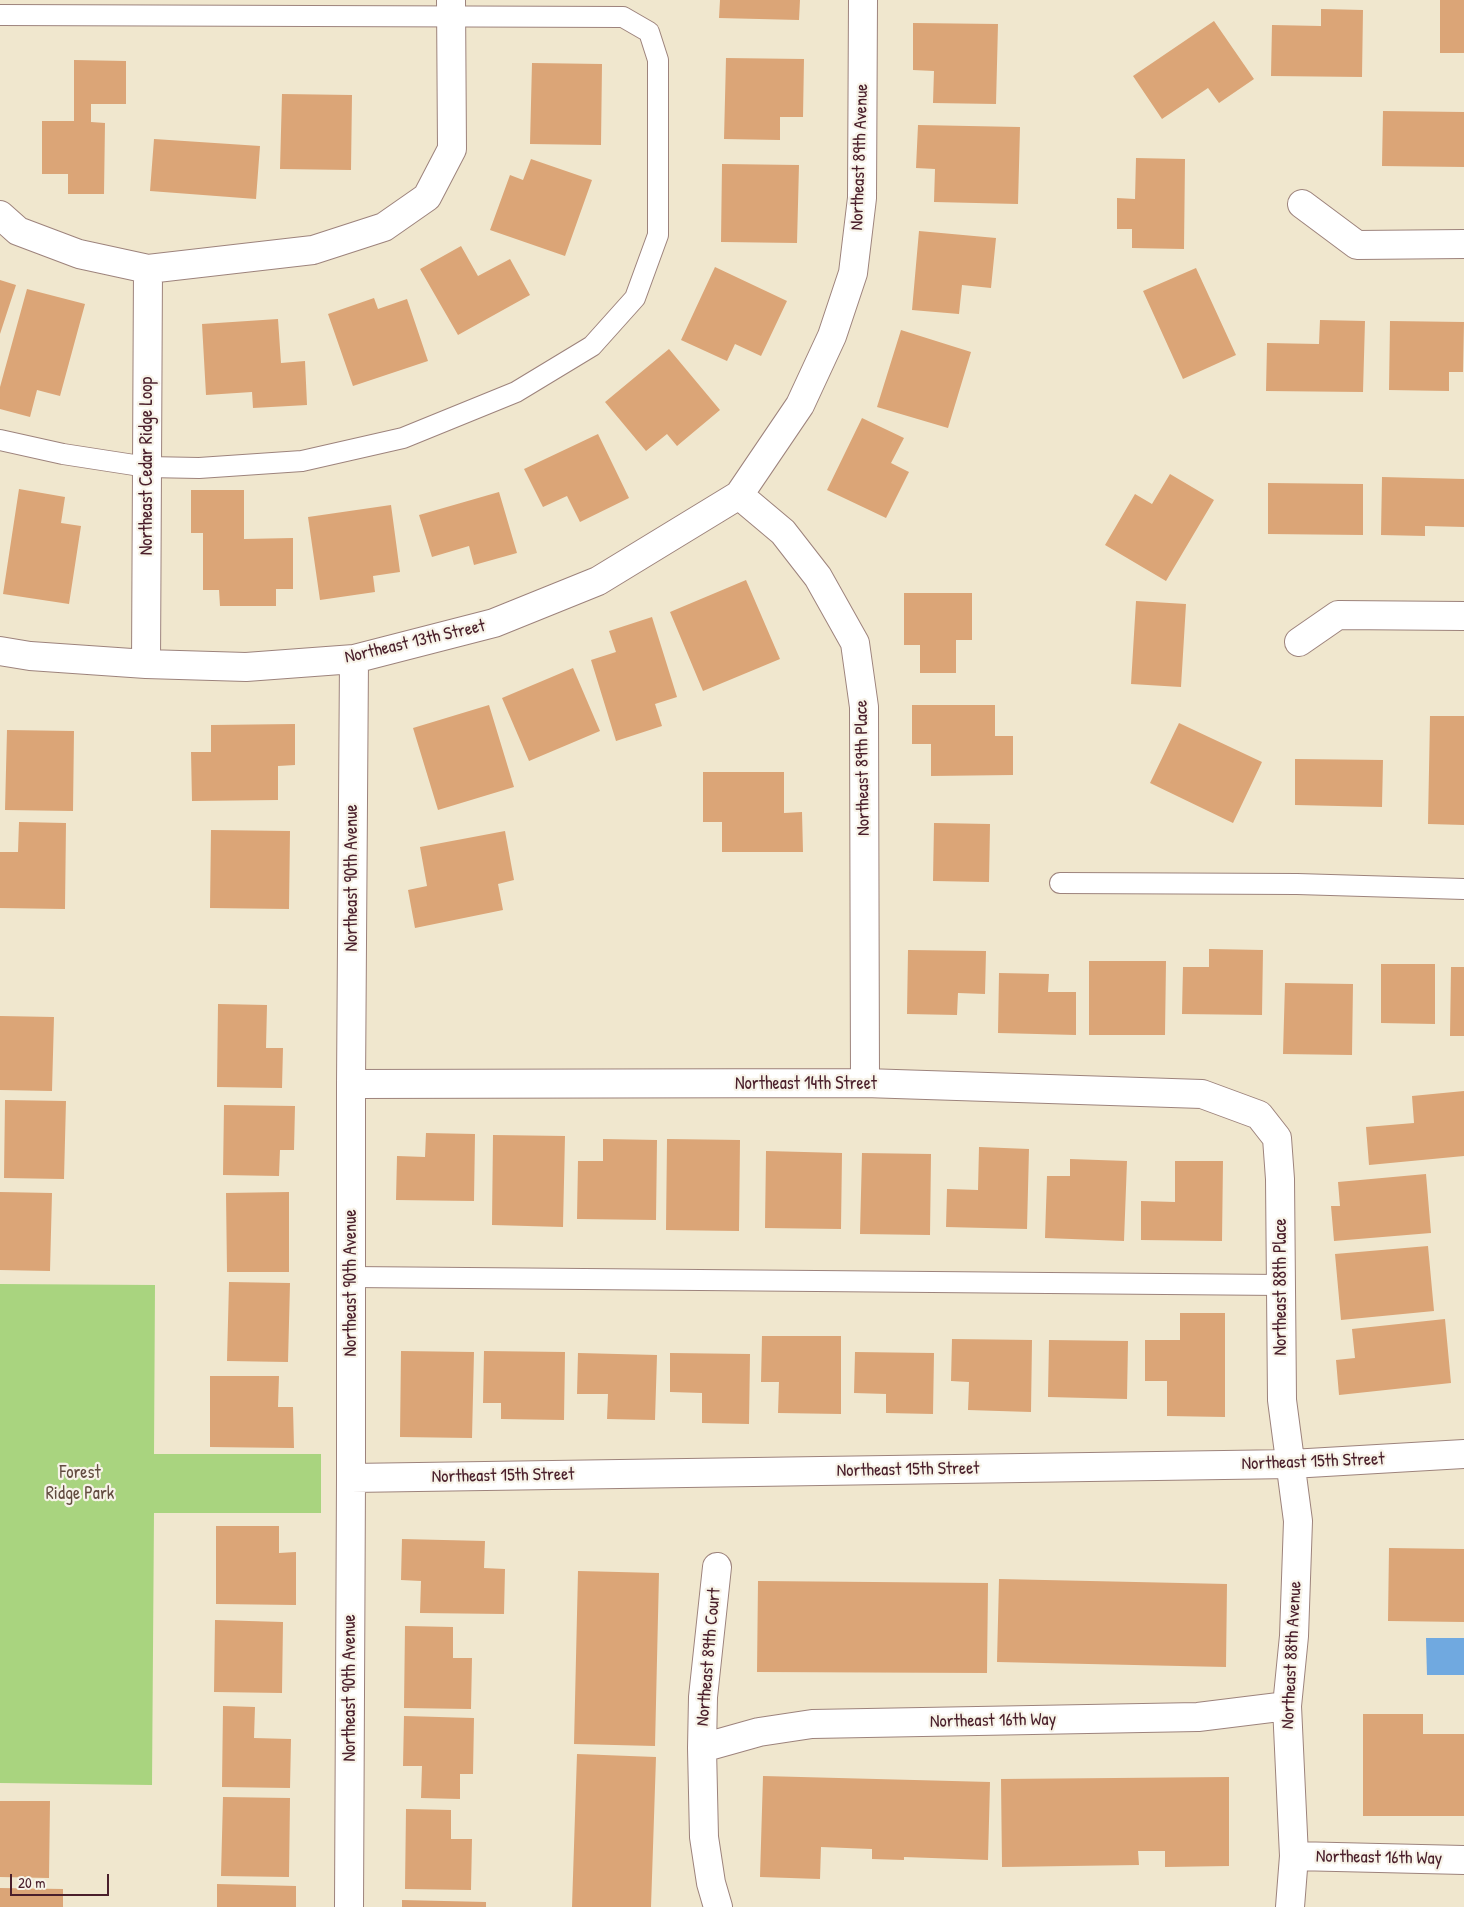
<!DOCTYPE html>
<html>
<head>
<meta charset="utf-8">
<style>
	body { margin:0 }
	#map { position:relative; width:1464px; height:1907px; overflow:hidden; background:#f0e7ce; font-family:"Patrick Hand",sans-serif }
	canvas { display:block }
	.scale { position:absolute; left:10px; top:1874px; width:99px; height:22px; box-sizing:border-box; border:2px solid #4a1f2b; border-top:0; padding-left:6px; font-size:15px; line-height:18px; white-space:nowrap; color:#4a1f2b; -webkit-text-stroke:4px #f7f3e8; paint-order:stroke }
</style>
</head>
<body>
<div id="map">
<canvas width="1464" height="1907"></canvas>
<div class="scale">20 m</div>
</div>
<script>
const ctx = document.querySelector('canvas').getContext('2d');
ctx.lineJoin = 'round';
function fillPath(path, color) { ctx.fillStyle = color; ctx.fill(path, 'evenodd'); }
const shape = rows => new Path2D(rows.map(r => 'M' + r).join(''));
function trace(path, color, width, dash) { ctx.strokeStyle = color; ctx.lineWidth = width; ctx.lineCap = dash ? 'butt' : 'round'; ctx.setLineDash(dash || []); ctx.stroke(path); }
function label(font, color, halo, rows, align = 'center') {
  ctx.font = font + ' "Patrick Hand",sans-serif'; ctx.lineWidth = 4.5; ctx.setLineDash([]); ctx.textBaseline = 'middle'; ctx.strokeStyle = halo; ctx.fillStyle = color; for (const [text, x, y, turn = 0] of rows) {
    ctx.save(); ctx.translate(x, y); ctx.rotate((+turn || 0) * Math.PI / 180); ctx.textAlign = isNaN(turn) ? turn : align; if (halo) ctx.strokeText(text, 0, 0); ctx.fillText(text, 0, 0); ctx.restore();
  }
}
fillPath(shape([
	[0,1284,155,1285,154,1454,321,1454,321,1513,154,1513,152,1785,0,1783]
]), '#a9d47f');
fillPath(shape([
	[1426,1638,1464,1638,1464,1675,1427,1675]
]), '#70a9e0');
fillPath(shape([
	[720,0,800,0,799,20,719,18],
	[1440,0,1464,0,1464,53,1440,53],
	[1321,9,1363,10,1362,77,1271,76,1272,25,1321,26],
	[1214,21,1254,79,1219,103,1208,88,1162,119,1133,76],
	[913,23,998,24,996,104,933,103,934,71,913,70],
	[726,58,804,59,803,117,780,117,780,140,724,139],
	[74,60,126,61,126,104,91,104,91,122,105,123,104,194,68,194,68,174,42,174,42,121,74,121],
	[532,63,602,64,601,145,530,144],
	[282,94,352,95,351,170,280,169],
	[1383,111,1464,112,1464,167,1382,166],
	[918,125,1020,127,1018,204,934,202,935,169,916,168],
	[154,139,260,146,256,199,150,191],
	[1136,158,1185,159,1184,249,1132,248,1132,229,1117,229,1117,198,1135,199],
	[531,159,592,180,565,256,490,230,510,175,523,180],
	[722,164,799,165,797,243,721,242],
	[919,231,996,238,991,288,962,285,959,314,912,310],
	[461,246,478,276,510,259,530,295,458,335,420,269],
	[715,267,787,301,761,356,735,344,727,361,681,340],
	[1196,268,1236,355,1183,379,1143,291],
	[0,280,16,285,0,334],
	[27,289,85,304,60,396,37,390,30,417,0,409,0,387],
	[374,298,378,309,407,299,428,361,353,386,328,314],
	[278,319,281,363,305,361,307,405,253,408,252,392,206,395,202,324],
	[1320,320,1365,321,1363,392,1266,391,1267,343,1319,344],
	[1390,321,1464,322,1463,372,1449,372,1449,391,1389,390],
	[901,330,971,352,948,428,877,407],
	[669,349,720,410,677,446,667,434,646,451,605,402],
	[862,418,904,438,891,463,909,472,886,518,827,490],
	[598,434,629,498,580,522,567,496,543,507,524,469],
	[1170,474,1214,500,1166,581,1105,545,1135,494,1152,504],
	[1382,477,1464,479,1464,527,1425,526,1425,536,1381,535],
	[1268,483,1363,484,1363,535,1268,534],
	[19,489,65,497,61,523,81,526,69,604,3,594],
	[191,490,244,490,244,539,293,538,293,589,276,589,276,606,220,606,219,590,203,590,203,533,191,533],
	[499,492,517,553,474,565,469,546,432,557,419,515],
	[391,505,400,572,373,576,375,592,320,600,308,517],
	[746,580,780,659,703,691,670,612],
	[904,593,972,593,972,640,956,640,956,673,920,673,920,645,904,645],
	[1136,601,1186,604,1181,687,1131,684],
	[652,617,677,697,655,704,662,726,616,741,591,660,616,652,609,631],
	[573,668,600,731,529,761,502,698],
	[489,705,514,787,438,810,413,728],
	[912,705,995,705,995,736,1013,736,1013,775,931,776,931,744,912,744],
	[1430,716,1464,716,1464,825,1428,824],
	[1179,723,1262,762,1233,823,1150,783],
	[295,724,295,765,278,766,278,800,192,801,191,752,211,752,211,725],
	[7,730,74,731,73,811,5,810],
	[1295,759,1383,760,1382,807,1295,805],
	[703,772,784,772,784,813,802,812,803,852,722,852,722,822,703,822],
	[19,822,66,823,65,909,0,908,0,852,18,852],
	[934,823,990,824,989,882,933,881],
	[211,830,290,831,289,909,210,908],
	[505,831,514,880,498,884,503,910,415,928,408,890,427,886,420,847],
	[1209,949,1263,950,1262,1015,1182,1014,1183,967,1209,967],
	[908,950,986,951,985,994,958,993,957,1015,907,1014],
	[1089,961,1166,961,1165,1035,1089,1035],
	[1381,964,1435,964,1435,1024,1381,1023],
	[1451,967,1464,967,1464,1036,1450,1036],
	[999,973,1049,974,1048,992,1076,992,1076,1035,998,1033],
	[1285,983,1353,984,1352,1055,1283,1054],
	[218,1004,267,1005,266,1048,283,1048,282,1088,217,1087],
	[0,1016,54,1017,52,1091,0,1090],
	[1464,1091,1464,1156,1369,1165,1366,1127,1414,1123,1412,1096],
	[5,1100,66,1101,64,1179,4,1178],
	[224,1105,295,1106,294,1150,280,1150,279,1176,223,1175],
	[426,1133,475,1134,474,1201,396,1200,397,1156,425,1157],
	[493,1135,565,1136,563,1227,492,1225],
	[603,1139,657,1140,656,1220,577,1219,578,1161,603,1161],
	[667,1139,740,1140,739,1231,666,1230],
	[979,1147,1029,1149,1027,1229,946,1227,947,1189,978,1190],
	[766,1151,842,1153,841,1229,765,1228],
	[862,1153,931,1154,930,1235,860,1234],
	[1070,1159,1127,1161,1124,1241,1045,1238,1047,1176,1070,1176],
	[1175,1161,1223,1161,1222,1241,1141,1240,1141,1201,1175,1202],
	[1426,1174,1431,1233,1334,1241,1331,1206,1340,1206,1338,1182],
	[0,1192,52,1193,50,1271,0,1270],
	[289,1192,289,1272,227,1272,226,1193],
	[1428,1246,1434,1311,1341,1320,1335,1254],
	[229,1282,290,1283,288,1362,227,1361],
	[1180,1313,1225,1313,1225,1417,1167,1416,1167,1381,1145,1381,1145,1340,1180,1340],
	[1445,1319,1451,1383,1339,1395,1336,1360,1355,1358,1352,1329],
	[762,1336,841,1336,841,1414,778,1413,779,1382,761,1382],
	[952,1339,1032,1340,1031,1412,968,1410,969,1382,951,1381],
	[1049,1340,1128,1341,1127,1399,1048,1397],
	[401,1351,474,1352,472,1438,400,1437],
	[484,1351,565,1352,564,1420,501,1419,501,1403,483,1403],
	[855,1352,934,1353,933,1414,886,1413,886,1394,854,1393],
	[578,1353,657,1355,655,1420,607,1419,608,1394,577,1394],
	[670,1353,750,1354,749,1424,702,1423,702,1393,670,1392],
	[210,1376,279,1376,278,1407,293,1407,294,1448,210,1447],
	[216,1526,279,1526,279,1553,296,1552,296,1605,216,1604],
	[402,1539,485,1541,484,1568,505,1569,504,1614,420,1613,421,1581,401,1580],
	[1389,1548,1464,1549,1464,1622,1388,1621],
	[578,1571,659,1573,655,1746,574,1744],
	[999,1579,1227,1584,1226,1667,997,1662],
	[758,1581,988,1583,987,1673,757,1672],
	[215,1620,283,1622,282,1693,214,1692],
	[405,1626,453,1627,453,1658,472,1658,471,1709,404,1708],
	[223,1706,255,1707,254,1738,291,1739,290,1788,222,1787],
	[1363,1714,1423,1714,1423,1734,1464,1734,1464,1816,1363,1816],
	[404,1716,474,1718,473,1774,460,1774,460,1799,421,1798,422,1766,403,1766],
	[577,1754,656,1757,651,1907,572,1907],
	[763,1776,990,1782,988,1860,904,1857,904,1860,872,1859,872,1849,821,1847,820,1879,760,1877],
	[1229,1777,1229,1866,1165,1867,1165,1851,1138,1851,1139,1865,1002,1867,1001,1779],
	[223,1797,290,1798,289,1877,221,1876],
	[0,1801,50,1801,49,1878,0,1877],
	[406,1809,451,1810,451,1839,472,1839,471,1890,405,1889],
	[217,1884,296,1886,296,1907,217,1907],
	[0,1888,63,1889,63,1907,0,1907],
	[402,1900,486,1902,486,1907,402,1907]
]), '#dba577');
const service = shape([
	[0,15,623,17,649,32,658,60,658,235,635,298,592,346,516,392,403,438,302,461,199,468,147,467,63,454,0,440],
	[1060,883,1297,884,1464,889],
	[351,1277,1281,1285]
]);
const minor = shape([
	[1302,204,1357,245,1464,244],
	[0,215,18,231,79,254,148,269,313,250,384,227,427,197,452,149,451,0],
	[739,495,783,532,818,577,855,643,864,707,865,1083],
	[1299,642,1338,615,1464,616],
	[0,651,30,656,146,664,246,667,354,659,494,623,598,581,739,495,800,405,832,336,853,273,862,198,863,0],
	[146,664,148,269],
	[351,1084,865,1083,1202,1094,1259,1115,1277,1138,1280,1179,1282,1400,1298,1521,1294,1636,1287,1706,1294,1856,1290,1907],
	[351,1478,1291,1464,1464,1454],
	[717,1567,703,1697,702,1748,704,1837,711,1883,718,1907],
	[702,1748,759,1732,812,1724,1198,1717,1287,1706],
	[1294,1856,1464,1860],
	[349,1907,351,1478,351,1084,354,659]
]);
trace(service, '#9d837c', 22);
trace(minor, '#9d837c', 30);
trace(service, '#fff', 20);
trace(minor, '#fff', 28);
label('18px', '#4a1f2b', '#f7f3e8', [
	["Northeast 89th Avenue",860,157,-88],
	["Northeast Cedar Ridge Loop",147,466,-90],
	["Northeast 13th Street",415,642,-13],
	["Northeast 89th Place",863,768,-91],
	["Northeast 90th Avenue",352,878,-90],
	["Northeast 14th Street",806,1084],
	["Northeast 90th Avenue",351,1283,-90],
	["Northeast 88th Place",1281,1287,-90],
	["Northeast 15th Street",1313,1462,-2],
	["Northeast 15th Street",908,1470,-1],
	["Northeast 15th Street",503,1476,-1],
	["Northeast 88th Avenue",1292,1655,-87],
	["Northeast 89th Court",709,1657,-85],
	["Northeast 90th Avenue",350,1688,-90],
	["Northeast 16th Way",993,1721,-1],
	["Northeast 16th Way",1379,1858,1]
]);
label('18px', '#624c40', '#f7f3e8', [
	["Forest",80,1473],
	["Ridge Park",80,1494]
]);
</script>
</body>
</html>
